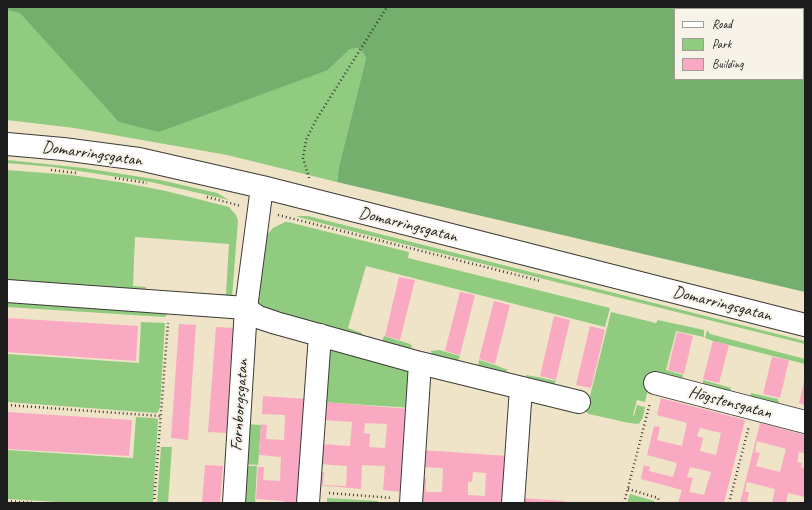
<!DOCTYPE html>
<html>
<head>
<meta charset="utf-8">
<style>
	body { margin:0 }
	#map { position:relative; width:812px; height:510px; overflow:hidden; background:#efe4c7; font-family:Caveat,sans-serif }
	canvas { display:block }
	.frame { position:absolute; inset:0; border:8px solid #1c1c1c; pointer-events:none }
	.legend { position:absolute; left:674px; top:8px; width:130px; height:72px; box-sizing:border-box; background:#f7f3e8; border:1px solid #9f9d96; margin:0; padding:5px 7px; list-style:none; font-size:12px; color:#1c1c1c }
	.legend li { display:flex; align-items:center; gap:8px; height:20px }
	.legend b { width:20px; border:1px solid #9f9d96 }
</style>
</head>
<body>
<div id="map">
<canvas width="812" height="510"></canvas>
<div class="frame"></div>
<ul class="legend">
<li><b style="height:5px;background:#fff"></b>Road</li>
<li><b style="height:11px;background:#90cb80"></b>Park</li>
<li><b style="height:11px;background:#f9a9c2"></b>Building</li>
</ul>
</div>
<script>
const ctx = document.querySelector('canvas').getContext('2d');
ctx.lineJoin = 'round';
function fillPath(path, color) { ctx.fillStyle = color; ctx.fill(path, 'evenodd'); }
const shape = rows => new Path2D(rows.map(r => 'M' + r).join(''));
function trace(path, color, width, dash) { ctx.strokeStyle = color; ctx.lineWidth = width; ctx.lineCap = dash ? 'butt' : 'round'; ctx.setLineDash(dash || []); ctx.stroke(path); }
function label(font, color, halo, rows, align = 'center') {
  ctx.font = font + ' Caveat,sans-serif'; ctx.lineWidth = 4; ctx.setLineDash([]); ctx.textBaseline = 'middle'; ctx.strokeStyle = halo; ctx.fillStyle = color; for (const [text, x, y, turn = 0] of rows) {
    ctx.save(); ctx.translate(x, y); ctx.rotate((+turn || 0) * Math.PI / 180); ctx.textAlign = isNaN(turn) ? turn : align; if (halo) ctx.strokeText(text, 0, 0); ctx.fillText(text, 0, 0); ctx.restore();
  }
}
fillPath(shape([
	[7,10,328,70,350,49,360,48,366,58,339,166,337,182,227,155,74,128,7,120],
	[7,160,84,168,160,180,217,193,229,200,151,182,53,167,7,163],
	[7,170,71,175,125,183,166,191,229,207,236,215,238,221,232,297,211,299,212,294,226,294,229,244,135,237,133,286,146,287,145,295,7,286],
	[297,216,308,216,348,226,805,341,805,344,351,231,298,217],
	[285,222,288,222,409,252,408,258,610,308,605,327,366,266,348,328,362,333,362,334,358,337,256,306,266,236,273,228],
	[7,297,167,310,167,314,165,317,7,307],
	[611,312,656,323,658,320,704,330,704,337,676,331,666,370,683,375,682,381,651,376,645,402,637,400,633,415,634,416,637,405,645,407,643,417,639,424,629,423,589,414,585,411,584,407,588,404],
	[141,322,165,323,160,407,158,412,156,413,7,402,7,354,139,363],
	[707,330,710,334,805,359,805,364,713,341,705,338],
	[384,336,410,344,412,346,411,349,402,350,382,342],
	[323,348,415,368,413,408,320,402],
	[439,350,460,356,458,361,432,355,431,351],
	[479,360,495,365,508,370,504,373,478,366],
	[526,375,538,377,556,381,553,386,528,379],
	[703,380,731,388,729,395,703,384],
	[751,393,778,399,779,403,778,404,750,398],
	[136,417,154,418,158,419,158,421,153,503,74,503,7,499,7,450,133,458],
	[247,424,261,425,258,465,244,464],
	[161,447,172,447,168,503,157,503],
	[244,466,257,466,255,503,242,503],
	[630,494,654,501,655,503,627,503],
	[327,498,378,501,378,503,327,503]
]), '#90cb80');
fillPath(shape([
	[7,7,759,7,761,9,675,9,675,79,803,79,803,38,805,38,805,292,337,182,339,166,366,58,360,48,350,49,328,70,159,132,119,122,20,13,7,10]
]), '#74af6e');
fillPath(shape([
	[399,277,415,280,400,340,385,336],
	[460,292,475,295,460,355,445,351],
	[494,301,510,305,495,364,479,359],
	[554,316,570,320,556,380,540,376],
	[7,318,138,326,136,361,7,352],
	[179,324,196,325,188,440,171,438],
	[590,326,605,330,591,388,576,385],
	[216,327,235,328,227,433,208,432],
	[677,332,693,336,684,374,668,370],
	[713,341,729,345,719,383,703,379],
	[772,357,789,360,780,398,763,394],
	[804,381,805,381,805,405,799,403],
	[263,396,306,399,299,503,284,503,284,501,256,499,258,467,264,467,263,480,280,481,281,457,259,455,261,424,267,425,266,439,284,440,285,415,262,414],
	[661,398,745,420,724,503,678,503,682,490,641,479,644,465,650,467,649,471,673,477,677,463,647,455,654,426,660,427,657,440,682,446,687,423,657,415],
	[700,428,721,433,716,455,700,451,703,438,697,436],
	[690,467,711,472,704,495,689,492,693,478,687,477],
	[323,402,409,409,403,492,383,490,385,466,362,465,361,489,317,485],
	[323,420,352,422,350,446,321,444],
	[365,423,387,424,385,448,369,447,370,434,364,433],
	[320,464,347,466,346,486,323,485,324,472,320,472],
	[7,412,132,420,129,456,7,449],
	[760,423,805,435,805,454,799,452,797,462,802,463,801,467,805,468,805,497,788,493,786,503,772,503,775,489,747,482,745,492,749,492,747,503,740,503],
	[757,441,786,449,780,472,756,466,760,453,755,452],
	[422,450,508,456,505,503,418,503],
	[422,467,443,468,442,492,426,492,426,478,422,478],
	[473,472,486,473,485,496,468,495,468,482,472,482],
	[205,465,223,466,220,503,202,503],
	[521,498,565,501,565,503,520,503]
]), '#f9a9c2');
const minor = shape([
	[7,144,63,149,139,159,262,187,805,325],
	[7,291,246,308,258,317,276,323,420,363,579,402],
	[655,383,805,422],
	[234,503,246,308,262,187],
	[308,503,320,335],
	[411,503,420,363],
	[513,503,521,388]
]);
trace(minor, '#3c3a36', 24);
trace(shape([
	[51,170,76,173],
	[115,178,147,183],
	[309,178,303,158,306,140,316,120,387,7],
	[207,197,241,206],
	[278,215,541,281],
	[7,405,160,416],
	[628,489,658,498,660,503],
	[329,493,392,498],
	[7,501,35,503],
	[154,503,168,323],
	[624,503,650,403],
	[729,503,749,426]
]), '#3c3a36', 2.5, [1, 3]);
trace(minor, '#fff', 22);
label('17px', '#1c1c1c', '#f7f3e8', [
	["Domarringsgatan",92,154,8],
	["Domarringsgatan",408,225,14],
	["Domarringsgatan",722,304,14],
	["Högstensgatan",730,403,15],
	["Fornborgsgatan",240,405,-86]
]);
</script>
</body>
</html>
